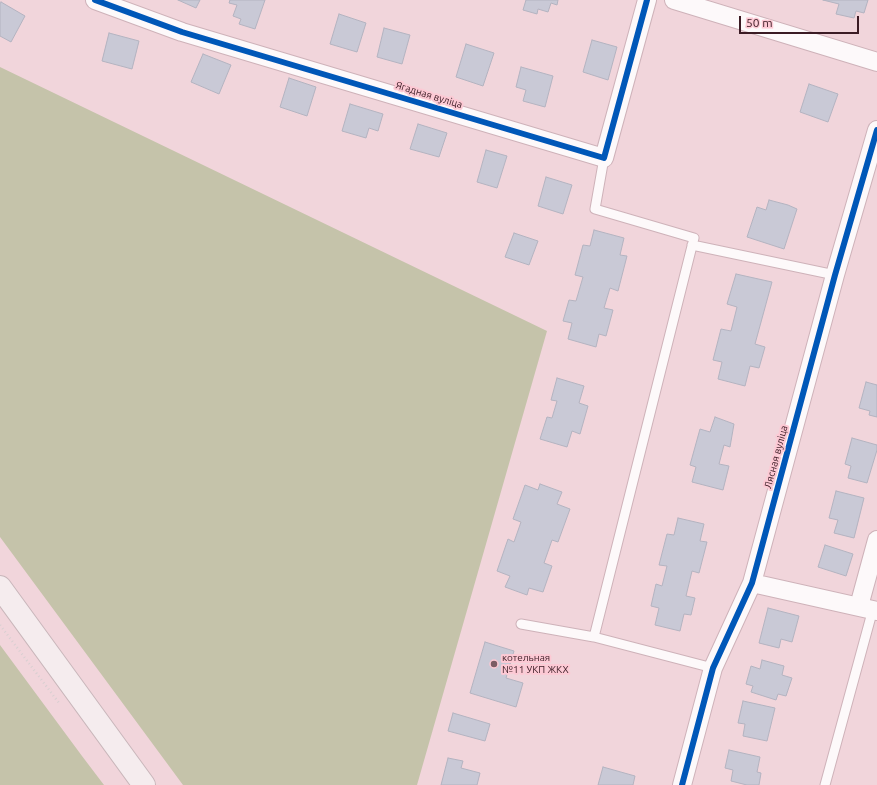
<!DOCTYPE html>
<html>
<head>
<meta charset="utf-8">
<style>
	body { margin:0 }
	#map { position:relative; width:877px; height:785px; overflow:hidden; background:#f1d5db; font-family:Ubuntu,sans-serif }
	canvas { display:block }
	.scale { position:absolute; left:739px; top:16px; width:120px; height:18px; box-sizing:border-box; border:2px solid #3b1b24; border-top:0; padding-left:5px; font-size:12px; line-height:14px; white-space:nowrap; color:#3b1b24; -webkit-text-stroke:3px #fdc9d4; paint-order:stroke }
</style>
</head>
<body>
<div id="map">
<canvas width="877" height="785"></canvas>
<div class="scale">50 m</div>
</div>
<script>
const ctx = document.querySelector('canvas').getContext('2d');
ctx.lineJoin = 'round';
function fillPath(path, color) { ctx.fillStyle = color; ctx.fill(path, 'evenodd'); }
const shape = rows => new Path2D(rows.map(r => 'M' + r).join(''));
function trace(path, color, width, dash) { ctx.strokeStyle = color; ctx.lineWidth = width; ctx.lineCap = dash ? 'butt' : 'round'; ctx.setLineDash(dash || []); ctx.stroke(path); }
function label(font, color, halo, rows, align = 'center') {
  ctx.font = font + ' Ubuntu,sans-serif'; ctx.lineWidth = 4; ctx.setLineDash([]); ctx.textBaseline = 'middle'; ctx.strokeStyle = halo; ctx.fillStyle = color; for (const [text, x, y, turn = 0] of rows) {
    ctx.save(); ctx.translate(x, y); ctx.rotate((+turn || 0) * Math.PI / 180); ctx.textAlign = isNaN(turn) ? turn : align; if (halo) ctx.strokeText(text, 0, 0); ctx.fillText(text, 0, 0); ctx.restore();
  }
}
fillPath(shape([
	[0,67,547,331,417,785,183,785,0,537],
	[0,645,82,756,104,785,0,785]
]), '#c5c3aa');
const building = shape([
	[178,0,200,0,196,8,178,0],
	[230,0,265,0,255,29,239,24,241,19,233,16,237,5,229,3,230,0],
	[526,0,558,0,557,5,551,3,548,12,538,9,537,14,523,10,526,0],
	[823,0,868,0,864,13,856,11,854,18,836,14,839,4,823,0],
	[1,2,25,16,11,42,0,36,0,4,1,2],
	[339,14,366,23,357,52,330,44,339,14],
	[384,28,410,35,402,64,377,57,384,28],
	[109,33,139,41,132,69,102,61,109,33],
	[592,40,617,47,608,80,583,72,592,40],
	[466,44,494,53,483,86,456,77,466,44],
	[203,54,231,65,219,94,191,82,203,54],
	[521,67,553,76,545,107,523,101,526,90,516,87,521,67],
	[289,78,316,87,307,116,280,107,289,78],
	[809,84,838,94,828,122,800,112,809,84],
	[350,104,383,114,378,131,369,128,366,138,342,131,350,104],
	[418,124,447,133,439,157,410,149,418,124],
	[486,150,507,156,497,188,477,182,486,150],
	[546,177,572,185,563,214,538,206,546,177],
	[769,200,788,205,797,209,784,249,747,237,757,207,766,210,769,200],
	[594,230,624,238,620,255,627,256,618,291,610,288,604,308,613,310,606,336,599,334,596,347,568,339,572,323,563,321,569,300,576,301,583,277,575,275,583,245,590,246,594,230],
	[514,233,538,241,529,265,505,257,514,233],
	[736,274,772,282,755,344,765,347,759,368,750,366,745,386,718,379,722,362,713,360,721,329,731,331,737,307,727,304,736,274],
	[557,378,584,386,579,403,588,406,580,434,572,431,567,447,540,439,547,417,552,418,557,401,551,400,557,378],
	[866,382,877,385,877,417,869,415,870,411,859,408,866,382],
	[715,417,734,424,730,447,724,445,719,464,729,466,723,490,692,482,696,467,690,465,700,429,710,432,715,417],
	[852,438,877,445,877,450,867,483,848,478,851,466,845,464,852,438],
	[540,484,562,492,557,504,570,509,558,542,552,540,544,563,552,566,543,592,529,588,527,595,505,587,510,576,497,571,508,539,514,542,521,522,513,519,525,485,538,490,540,484],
	[836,491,864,498,854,538,834,533,838,520,829,518,836,491],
	[678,518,704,524,700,541,707,542,699,573,692,571,686,596,695,598,691,615,684,614,680,631,655,625,659,608,651,606,656,584,662,586,667,566,659,565,667,534,674,535,678,518],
	[825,545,853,554,846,576,818,567,825,545],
	[768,608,799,616,792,642,781,639,779,648,759,643,768,608],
	[485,642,514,651,506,678,523,683,516,707,470,693,485,642],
	[762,660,784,666,782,675,792,678,786,696,778,694,776,700,751,692,753,686,746,684,751,666,760,669,762,660],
	[743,701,775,708,767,741,743,736,745,724,738,723,743,701],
	[453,713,490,724,485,741,448,731,453,713],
	[729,750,760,757,757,772,761,773,759,785,747,785,731,781,733,770,725,768,729,750],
	[448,758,463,761,461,768,480,773,477,785,441,785,448,758],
	[603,767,635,776,633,785,598,785,603,767]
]);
fillPath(building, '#c9c9d6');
trace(building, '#b3b3c0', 1);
const lane = shape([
	[604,158,595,209,694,238,594,637,713,668],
	[692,245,835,275],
	[521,624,594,637],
	[825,785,873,609]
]);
const street = shape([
	[95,0,182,32,604,158,647,0],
	[674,0,877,62],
	[752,583,877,611],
	[859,606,877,540],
	[682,785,713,668,752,583,835,275,877,130]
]);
const primary = shape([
	[0,587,144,785]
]);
trace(lane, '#ceb2b9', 11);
trace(street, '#ceb2b9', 20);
trace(primary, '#c8b6ba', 24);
trace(shape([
	[0,625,59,703]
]), '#d8cfd1', 2.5, [1, 3]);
trace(lane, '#fdf9fa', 9);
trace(street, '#fdf9fa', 18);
trace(primary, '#f5ecee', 22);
trace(shape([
	[95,0,182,32,604,158,647,0],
	[682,785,713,668,752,583,835,275,877,130]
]), '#0057b8', 6);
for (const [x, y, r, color] of [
	[494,664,4,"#7b5c64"]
]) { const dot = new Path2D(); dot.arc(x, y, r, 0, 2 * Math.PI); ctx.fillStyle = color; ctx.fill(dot); trace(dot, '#fdc9d4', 1.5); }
label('10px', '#3b1b24', '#fdc9d4', [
	["Ягадная вуліца",429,95,17],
	["Лясная вуліца",776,457,-75]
]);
label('10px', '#3b1b24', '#fdc9d4', [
	["котельная",502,658],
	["№11 УКП ЖКХ",502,670]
], 'left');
</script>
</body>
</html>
